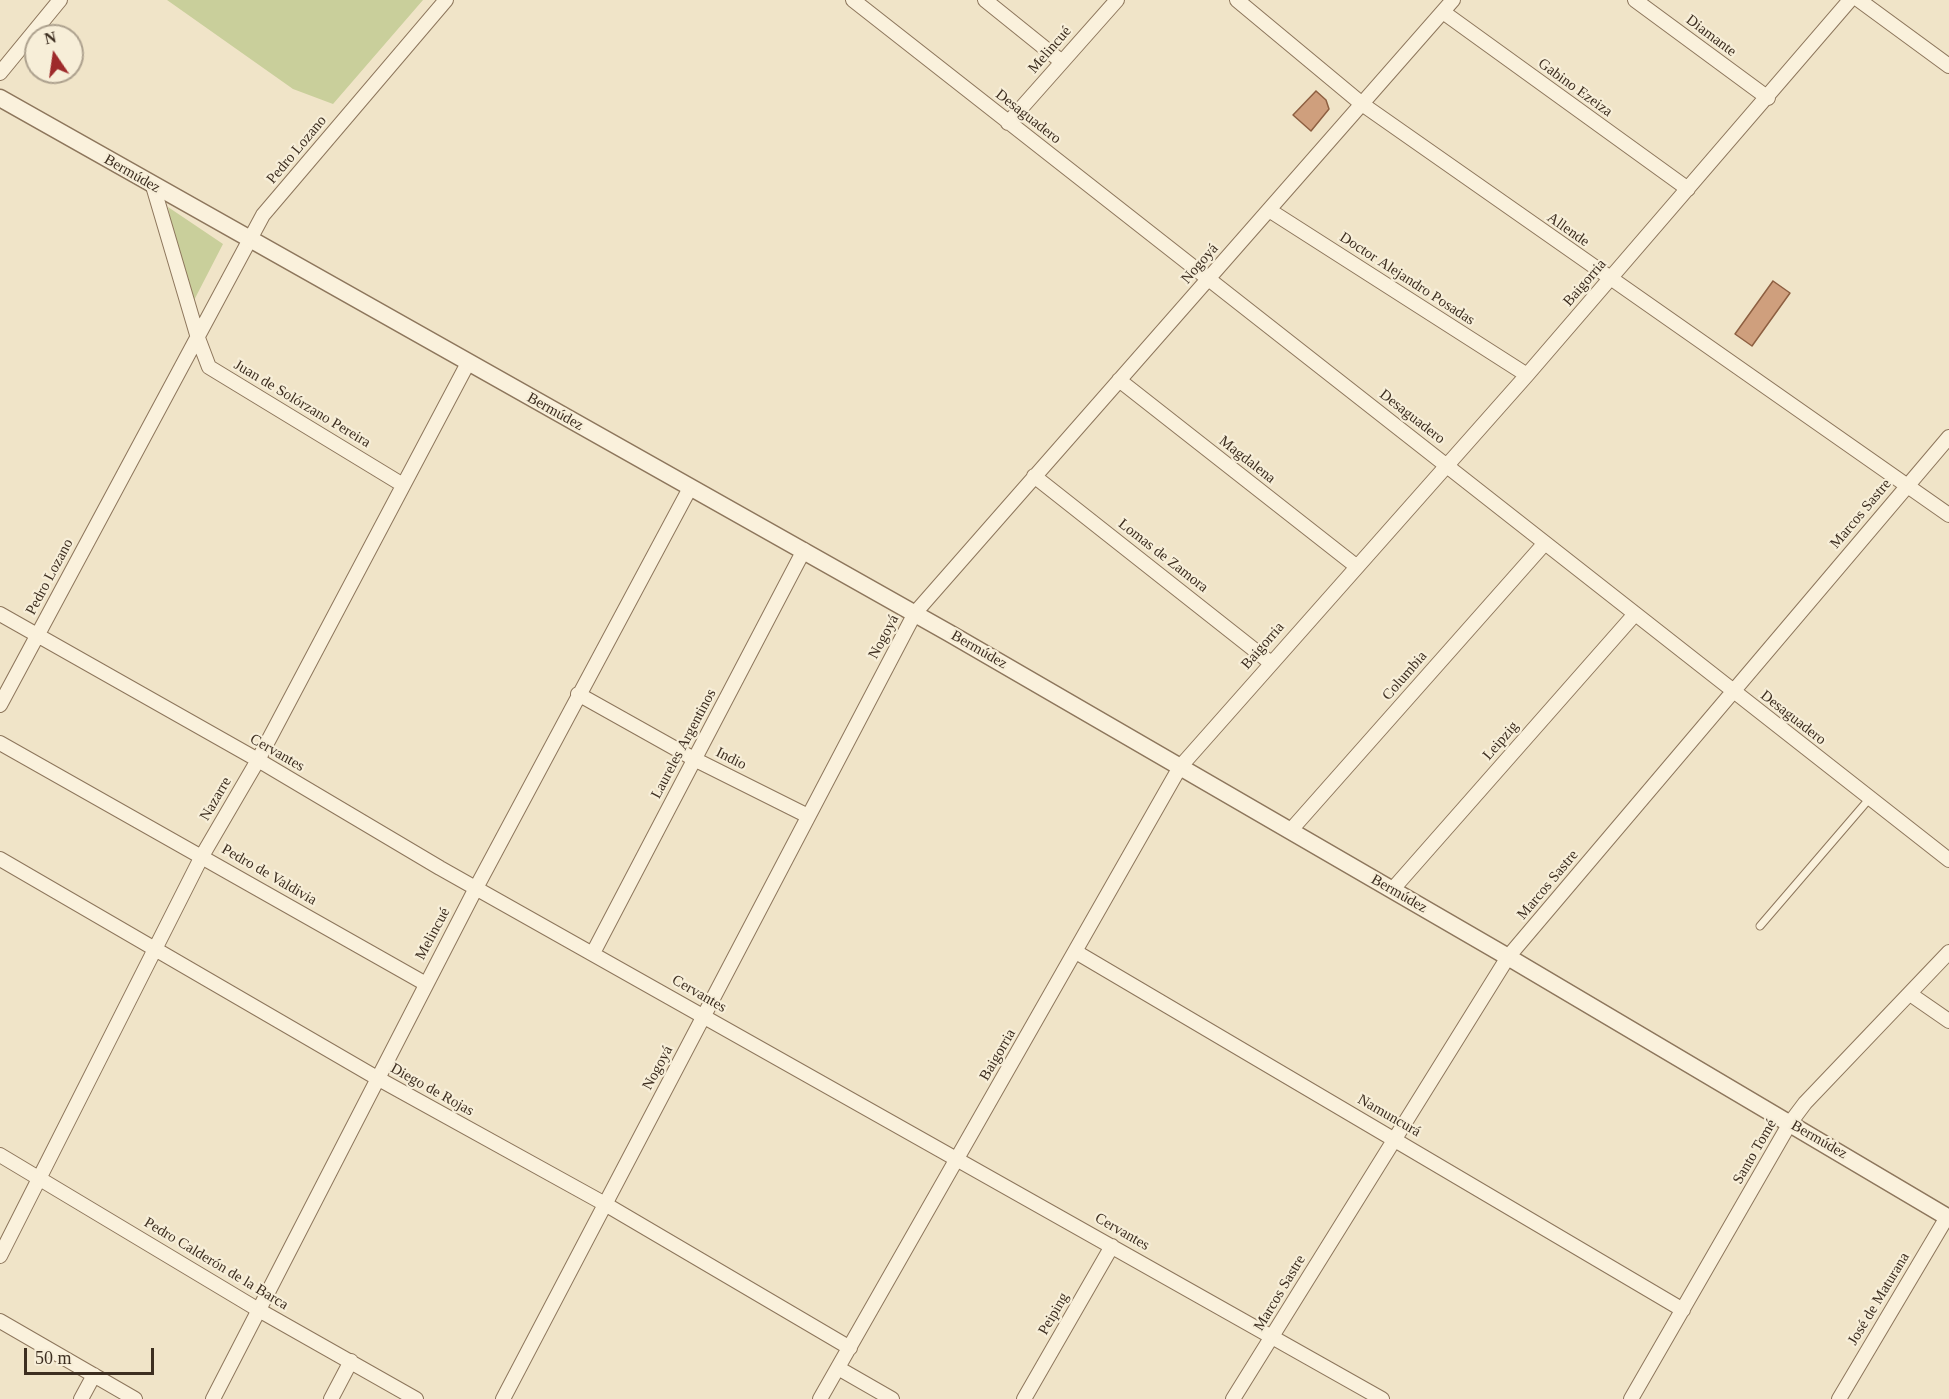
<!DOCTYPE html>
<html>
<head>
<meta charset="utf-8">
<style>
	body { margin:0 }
	#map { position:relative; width:1949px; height:1399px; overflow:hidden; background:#f0e4c8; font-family:"Times New Roman",serif }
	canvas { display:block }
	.north { position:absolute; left:24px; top:24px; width:60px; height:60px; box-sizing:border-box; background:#f7eed8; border:2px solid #ada18e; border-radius:50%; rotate:347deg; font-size:16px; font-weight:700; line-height:24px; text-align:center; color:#3d2e20 }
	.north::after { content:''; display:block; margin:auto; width:21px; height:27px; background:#9e2a2b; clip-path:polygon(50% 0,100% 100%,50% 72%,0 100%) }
	.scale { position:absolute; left:24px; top:1348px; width:130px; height:27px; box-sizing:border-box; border:3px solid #3d2e20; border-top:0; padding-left:8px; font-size:18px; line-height:21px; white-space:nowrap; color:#3d2e20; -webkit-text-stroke:4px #f7eed8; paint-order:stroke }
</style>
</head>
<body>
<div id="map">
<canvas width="1949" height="1399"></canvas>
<div class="north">N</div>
<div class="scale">50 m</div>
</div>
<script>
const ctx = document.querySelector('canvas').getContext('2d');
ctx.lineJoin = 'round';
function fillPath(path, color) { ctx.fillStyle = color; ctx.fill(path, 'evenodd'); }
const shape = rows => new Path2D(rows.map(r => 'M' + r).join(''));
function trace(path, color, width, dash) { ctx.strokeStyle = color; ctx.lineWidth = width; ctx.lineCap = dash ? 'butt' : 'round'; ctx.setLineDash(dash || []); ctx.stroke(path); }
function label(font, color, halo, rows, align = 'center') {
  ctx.font = font + ' "Times New Roman",serif'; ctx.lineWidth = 4.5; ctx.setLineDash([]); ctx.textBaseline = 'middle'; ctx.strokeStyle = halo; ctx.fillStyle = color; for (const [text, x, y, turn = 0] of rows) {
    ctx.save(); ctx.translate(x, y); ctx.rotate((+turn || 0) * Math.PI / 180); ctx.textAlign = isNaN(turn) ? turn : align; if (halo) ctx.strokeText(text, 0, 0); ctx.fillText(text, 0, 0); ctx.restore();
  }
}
fillPath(shape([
	[167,0,423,0,333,104,293,89],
	[168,207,223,244,189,310]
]), '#c9cf9b');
const building = shape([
	[1316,91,1326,100,1329,109,1311,131,1293,115,1316,91],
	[1773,281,1790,293,1752,346,1735,334,1773,281]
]);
fillPath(building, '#cf9f7d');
trace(building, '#8d5f41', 1.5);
const service = shape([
	[1760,926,1870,798]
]);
const minor = shape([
	[853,0,1949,860],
	[985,0,1062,62],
	[1237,0,1362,104,1949,515],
	[1635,0,1768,98],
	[1859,0,1949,66],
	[1443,12,1688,189],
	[0,73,60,0],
	[1008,123,1117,0],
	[153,186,198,338,209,367,403,485],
	[1269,210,1527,375],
	[1119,380,1356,566],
	[1034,476,1271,663],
	[0,614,258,760,440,868,1382,1399],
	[578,694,694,759,808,816],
	[0,705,263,215,446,0],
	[0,743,426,984],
	[1290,831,1545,543],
	[0,859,377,1078,605,1204,850,1348],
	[1392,890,1635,614],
	[1076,952,1683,1310],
	[593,953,804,550],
	[1910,994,1949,1021],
	[0,1155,257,1309,416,1399],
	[0,1256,202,856,258,760,468,363],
	[0,1321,135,1399],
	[838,1368,892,1399],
	[81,1399,94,1375],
	[213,1399,476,888,690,488],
	[331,1399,351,1361],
	[503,1399,915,613,1453,0],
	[820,1399,1180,767,1527,375,1850,0],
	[1024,1399,1112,1246],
	[1233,1399,1508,957,1949,437],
	[1631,1399,1790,1123,1805,1103,1949,952],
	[1839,1399,1947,1217]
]);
const tertiary = shape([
	[0,98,949,633,1508,957,1949,1218]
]);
trace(service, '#8d765c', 9);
trace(minor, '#8d765c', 16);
trace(tertiary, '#8d765c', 19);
trace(service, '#faf1dc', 7);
trace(minor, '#faf1dc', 14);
trace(tertiary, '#faf1dc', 16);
label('15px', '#3d2e20', '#f7eed8', [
	["Diamante",1711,36,37],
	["Melincué",1050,50,-49],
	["Gabino Ezeiza",1575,88,36],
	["Desaguadero",1028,117,38],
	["Pedro Lozano",297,150,-50],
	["Bermúdez",132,174,30],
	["Allende",1568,230,35],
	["Nogoyá",1200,264,-49],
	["Doctor Alejandro Posadas",1407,279,33],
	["Baigorria",1585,283,-49],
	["Juan de Solórzano Pereira",302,404,31],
	["Bermúdez",555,412,29],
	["Desaguadero",1412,417,38],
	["Magdalena",1247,460,38],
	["Marcos Sastre",1861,514,-50],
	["Lomas de Zamora",1163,556,38],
	["Pedro Lozano",50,577,-62],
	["Nogoyá",884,637,-62],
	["Baigorria",1263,646,-49],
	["Bermúdez",979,650,30],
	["Columbia",1405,676,-49],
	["Desaguadero",1793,718,38],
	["Leipzig",1501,741,-49],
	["Laureles Argentinos",684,744,-62],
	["Cervantes",277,753,30],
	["Indio",731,759,27],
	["Nazarre",216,799,-60],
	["Pedro de Valdivia",269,875,30],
	["Marcos Sastre",1548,885,-50],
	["Bermúdez",1399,894,30],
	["Melincué",433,934,-62],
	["Cervantes",699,994,30],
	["Baigorria",998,1055,-60],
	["Nogoyá",658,1068,-62],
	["Diego de Rojas",432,1090,29],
	["Namuncurá",1389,1116,30],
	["Bermúdez",1819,1140,30],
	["Santo Tomé",1755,1152,-60],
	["Cervantes",1122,1232,30],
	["Pedro Calderón de la Barca",216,1264,31],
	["Marcos Sastre",1280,1293,-59],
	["José de Maturana",1879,1299,-59],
	["Peiping",1054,1314,-60]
]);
</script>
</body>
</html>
